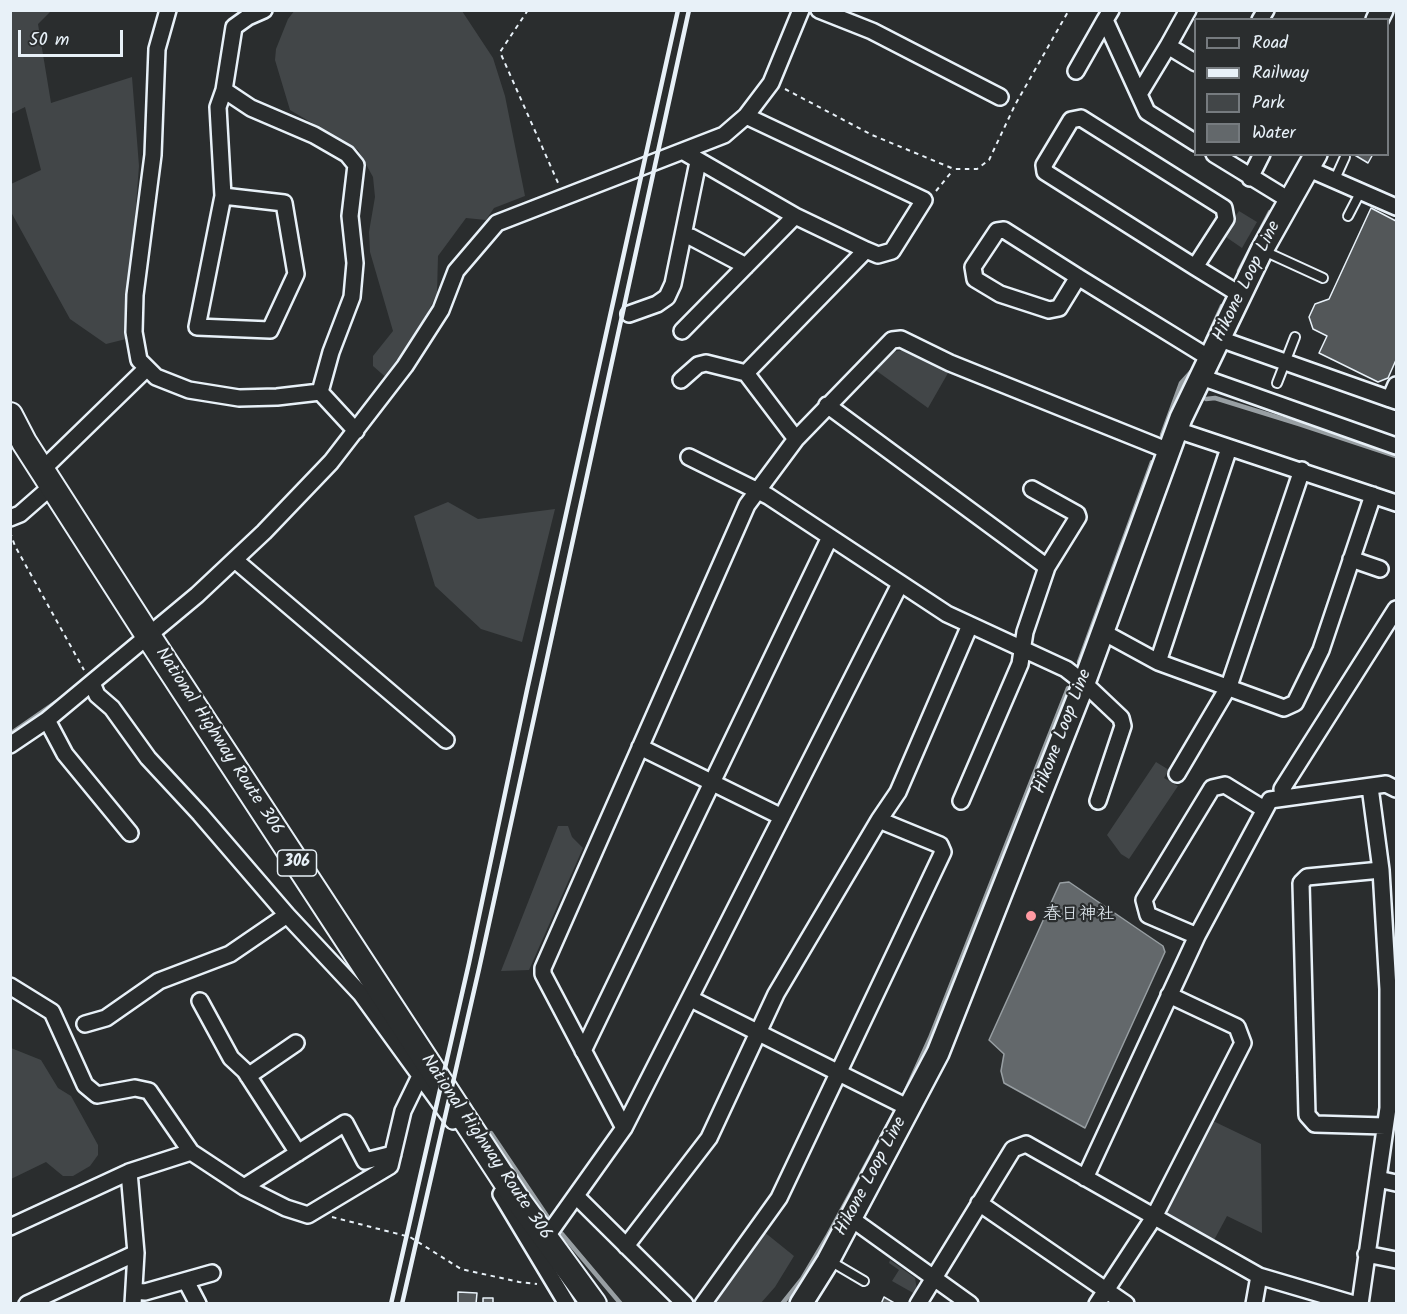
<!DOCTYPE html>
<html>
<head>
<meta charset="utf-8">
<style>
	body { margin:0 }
	#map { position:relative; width:1407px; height:1314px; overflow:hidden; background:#2a2d2e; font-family:Kalam,sans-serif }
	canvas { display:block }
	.frame { position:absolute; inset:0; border:12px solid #e8f1f8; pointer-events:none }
	.legend { position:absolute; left:1194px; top:18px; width:195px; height:138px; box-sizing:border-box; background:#2a2d2e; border:2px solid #767b7f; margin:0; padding:8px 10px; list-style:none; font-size:18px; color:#e8f1f8 }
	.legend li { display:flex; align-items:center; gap:12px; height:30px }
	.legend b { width:30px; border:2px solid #767b7f }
	.scale { position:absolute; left:18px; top:30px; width:105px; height:27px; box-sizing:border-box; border:3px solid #e8f1f8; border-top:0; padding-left:8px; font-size:18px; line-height:21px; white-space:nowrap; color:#e8f1f8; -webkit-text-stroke:4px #2a2d2e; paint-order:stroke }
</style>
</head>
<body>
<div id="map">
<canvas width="1407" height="1314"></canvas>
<div class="frame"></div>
<ul class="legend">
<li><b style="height:8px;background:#2a2d2e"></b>Road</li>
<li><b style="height:8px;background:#e8f1f8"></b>Railway</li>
<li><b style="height:16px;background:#424648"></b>Park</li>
<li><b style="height:16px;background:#63686b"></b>Water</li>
</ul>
<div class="scale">50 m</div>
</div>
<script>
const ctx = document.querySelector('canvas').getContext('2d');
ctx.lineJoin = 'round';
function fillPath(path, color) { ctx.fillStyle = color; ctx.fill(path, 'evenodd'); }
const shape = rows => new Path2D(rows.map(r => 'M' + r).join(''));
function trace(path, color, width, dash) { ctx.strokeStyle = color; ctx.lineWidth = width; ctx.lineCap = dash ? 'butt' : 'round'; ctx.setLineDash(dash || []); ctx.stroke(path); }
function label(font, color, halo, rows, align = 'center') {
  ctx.font = font + ' Kalam,"Klee One",sans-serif'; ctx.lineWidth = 4.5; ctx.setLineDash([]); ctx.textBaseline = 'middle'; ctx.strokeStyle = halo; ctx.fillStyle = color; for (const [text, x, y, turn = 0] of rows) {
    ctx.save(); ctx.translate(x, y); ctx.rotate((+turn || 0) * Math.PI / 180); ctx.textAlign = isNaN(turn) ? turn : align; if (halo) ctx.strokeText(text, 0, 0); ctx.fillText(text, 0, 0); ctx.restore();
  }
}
fillPath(shape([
	[295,10,462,11,493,58,505,96,525,196,494,208,486,220,466,218,438,256,437,293,414,342,389,380,373,366,373,356,393,331,370,252,369,232,375,197,373,177,358,150,290,110,275,60,276,49,288,19],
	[11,11,51,11,38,24,51,103,132,77,139,166,126,339,106,344,70,319,11,212,11,184,41,170,25,107,11,114],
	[1239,211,1257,222,1242,248,1223,235],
	[904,350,948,373,928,408,874,369,892,352],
	[448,502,478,519,555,509,522,642,481,629,435,586,414,516],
	[1156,762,1169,770,1164,778,1178,786,1129,859,1121,854,1107,835],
	[558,826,568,826,572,837,583,848,529,970,501,971],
	[11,1048,41,1060,58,1088,71,1096,98,1145,98,1155,90,1166,73,1176,63,1176,46,1162,11,1179],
	[1211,1120,1261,1144,1262,1233,1227,1216,1213,1242,1168,1214,1166,1206],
	[763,1231,794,1256,775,1287,761,1303,719,1303,714,1299],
	[890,1260,915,1278,917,1290,915,1294,892,1281,899,1270,889,1263]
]), '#424648');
const water = shape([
	[1069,882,1163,946,1165,952,1085,1128,1004,1083,1001,1071,1004,1054,989,1040,1060,883,1069,882]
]);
fillPath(water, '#63686b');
trace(water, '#989fa3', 1.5);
trace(shape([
	[1239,271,1270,212],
	[1207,339,1222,306],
	[1181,383,1191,372],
	[1206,399,1215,398,1299,424,1396,456],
	[1162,435,1181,383,1185,386],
	[1079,662,1152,462],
	[10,734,62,698],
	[904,1095,930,1038,1068,688],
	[491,1133,547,1216],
	[562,1234,621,1304],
	[782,1304,802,1279,827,1237,894,1113]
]), '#989fa3', 4.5);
const building = shape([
	[1353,154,1373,154,1368,163,1353,154],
	[1371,208,1396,221,1396,360,1388,378,1378,382,1319,353,1327,336,1313,329,1309,317,1315,304,1329,299,1371,208],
	[458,1292,477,1293,476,1304,458,1304,458,1292],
	[884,1297,896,1304,881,1304,884,1297],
	[483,1298,493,1298,493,1304,483,1304,483,1298]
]);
fillPath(building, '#535759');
trace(building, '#e8f1f8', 1.5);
const service = shape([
	[1335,179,1345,157],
	[1348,216,1361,191],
	[1264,251,1323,278],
	[1277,383,1295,337],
	[830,1261,864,1281]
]);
const minor = shape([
	[168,10,157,49,153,155,135,295,134,332,139,360,156,377,189,390,239,398,277,397,320,392],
	[264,10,248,17,234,27,224,90,251,108,314,135,347,154,356,165,350,216,355,263,352,297,331,352,320,392],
	[819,10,872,31,1000,97],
	[1111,10,1105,20,1147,112,1196,143],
	[1188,10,1168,46,1196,63],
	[1260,20,1266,10],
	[1076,71,1105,20],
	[1139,94,1168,46],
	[684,152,795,216,866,250,878,255,892,251,924,200,746,116],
	[1214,154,1289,200],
	[1309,169,1396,207],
	[1250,178,1262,154],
	[223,196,284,203,296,274,270,330,197,327,223,196,218,107,224,90],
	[691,237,746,266],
	[1195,267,1226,219,1224,208,1081,118,1071,120,1044,165,1045,172,1195,267,1239,294],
	[1078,277,1059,308,1049,310,1000,294,975,279,973,267,997,231,1004,230,1078,277,1211,359],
	[629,314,657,304,667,297,673,284,698,162],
	[682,331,795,216],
	[1220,339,1390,399],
	[1201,377,1396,446],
	[681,380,698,365,706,363,746,373],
	[1396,385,1390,399,1396,401],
	[320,392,356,431],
	[827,405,1047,567,1025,632,1020,664,961,801],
	[1177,430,1396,503],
	[796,439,746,373,866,250],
	[689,457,768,496,947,614,1066,669,1084,683,1121,718,1123,726,1098,801],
	[42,470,147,368],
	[1032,489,1077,514,1078,517,1047,567],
	[10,518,20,514,52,486],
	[1351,559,1380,569],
	[235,560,446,740],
	[1103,632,1158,662,1284,708,1295,703,1321,650,1373,495],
	[1158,662,1229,448],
	[92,683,97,695,112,708,148,758,200,814,287,915,361,994,453,1121],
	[47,720,65,754,130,833],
	[10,745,47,720,197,595,264,532,331,462,405,366,441,310,456,271,497,223,724,135,746,116,771,83,801,10],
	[640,747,782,817],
	[1177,774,1229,686,1302,470],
	[1283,798,1282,789,1396,609],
	[1381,870,1307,877,1301,883,1307,1115,1315,1124,1385,1126],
	[1197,936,1148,915,1144,900,1212,788,1225,785,1264,809],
	[10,986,52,1012,85,1085,97,1095,135,1088,149,1091,191,1152,244,1187,286,1208,308,1215,390,1166,403,1111,420,1076],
	[691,999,909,1108],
	[200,1001,231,1058,245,1071,298,1153],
	[85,1024,106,1018,159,981,230,954,287,915],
	[583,1051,830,537],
	[248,1076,296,1043],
	[624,1128,543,974,543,968,747,505,796,439,892,340,901,339,950,363,1169,451],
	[129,1172,136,1253],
	[1085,1178,1197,936,1270,800,1386,784,1396,789],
	[1378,1179,1396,1183],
	[244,1187,345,1123,365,1161,393,1154],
	[501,1194,567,1304],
	[576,1196,685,1304],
	[979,1203,1126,1304],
	[849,1217,970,1304],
	[10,1227,129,1172,191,1152],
	[545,1239,624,1128,900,584],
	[626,1246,709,1138,776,994,879,820],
	[1366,1254,1396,1260],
	[186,1281,198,1304],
	[134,1291,145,1292,212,1273],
	[27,1304,136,1253,133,1304],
	[703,1304,779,1198,943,852,940,845,879,820,898,792,970,625],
	[918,1304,1013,1149,1026,1144,1259,1276,1354,1304],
	[1097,1304,1154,1217,1243,1043,1237,1027,1169,995],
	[1254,1304,1259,1276],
	[1360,1304,1388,1108,1388,989,1381,870,1370,787]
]);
const secondary = shape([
	[1377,20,1382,10],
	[801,1304,828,1261,938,1053,1084,683,1181,418,1262,250,1316,154]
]);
const trunk = shape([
	[10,415,24,442,149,637,515,1196,594,1304]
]);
trace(service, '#e8f1f8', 12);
trace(minor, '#e8f1f8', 20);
trace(secondary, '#e8f1f8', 26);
trace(trunk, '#e8f1f8', 28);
trace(shape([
	[528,10,500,52,559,185],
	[785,89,872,135,954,169,977,169,989,160,1015,105,1069,10],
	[936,191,953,170],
	[10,532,15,546,84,670],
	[332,1217,410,1237,461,1269,519,1282,537,1284]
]), '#e8f1f8', 2, [4.5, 4.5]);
trace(service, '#2a2d2e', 8);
trace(minor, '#2a2d2e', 15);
trace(secondary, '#2a2d2e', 21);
trace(trunk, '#2a2d2e', 24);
trace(shape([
	[391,1304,469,963,527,690,678,10],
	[402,1304,479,969,689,10]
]), '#e8f1f8', 4.5);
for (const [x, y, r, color] of [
	[1031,916,6,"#ff9aa2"]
]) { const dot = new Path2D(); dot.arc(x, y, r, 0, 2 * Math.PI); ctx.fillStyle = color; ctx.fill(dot); trace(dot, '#2a2d2e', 2); }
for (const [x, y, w] of [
	[297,863,39]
]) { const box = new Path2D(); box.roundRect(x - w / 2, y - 13, w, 26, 4.5); ctx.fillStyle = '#2a2d2e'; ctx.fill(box); trace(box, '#e8f1f8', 1.5); }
label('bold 16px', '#e8f1f8', null, [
	["306",297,863]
]);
label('18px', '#e8f1f8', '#2a2d2e', [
	["Hikone Loop Line",1248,282,-64],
	["Hikone Loop Line",1064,732,-69],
	["National Highway Route 306",218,742,57],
	["National Highway Route 306",485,1148,56],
	["Hikone Loop Line",872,1177,-62]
]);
label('18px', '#e8f1f8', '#2a2d2e', [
	["春日神社",1043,916]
], 'left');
</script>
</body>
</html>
